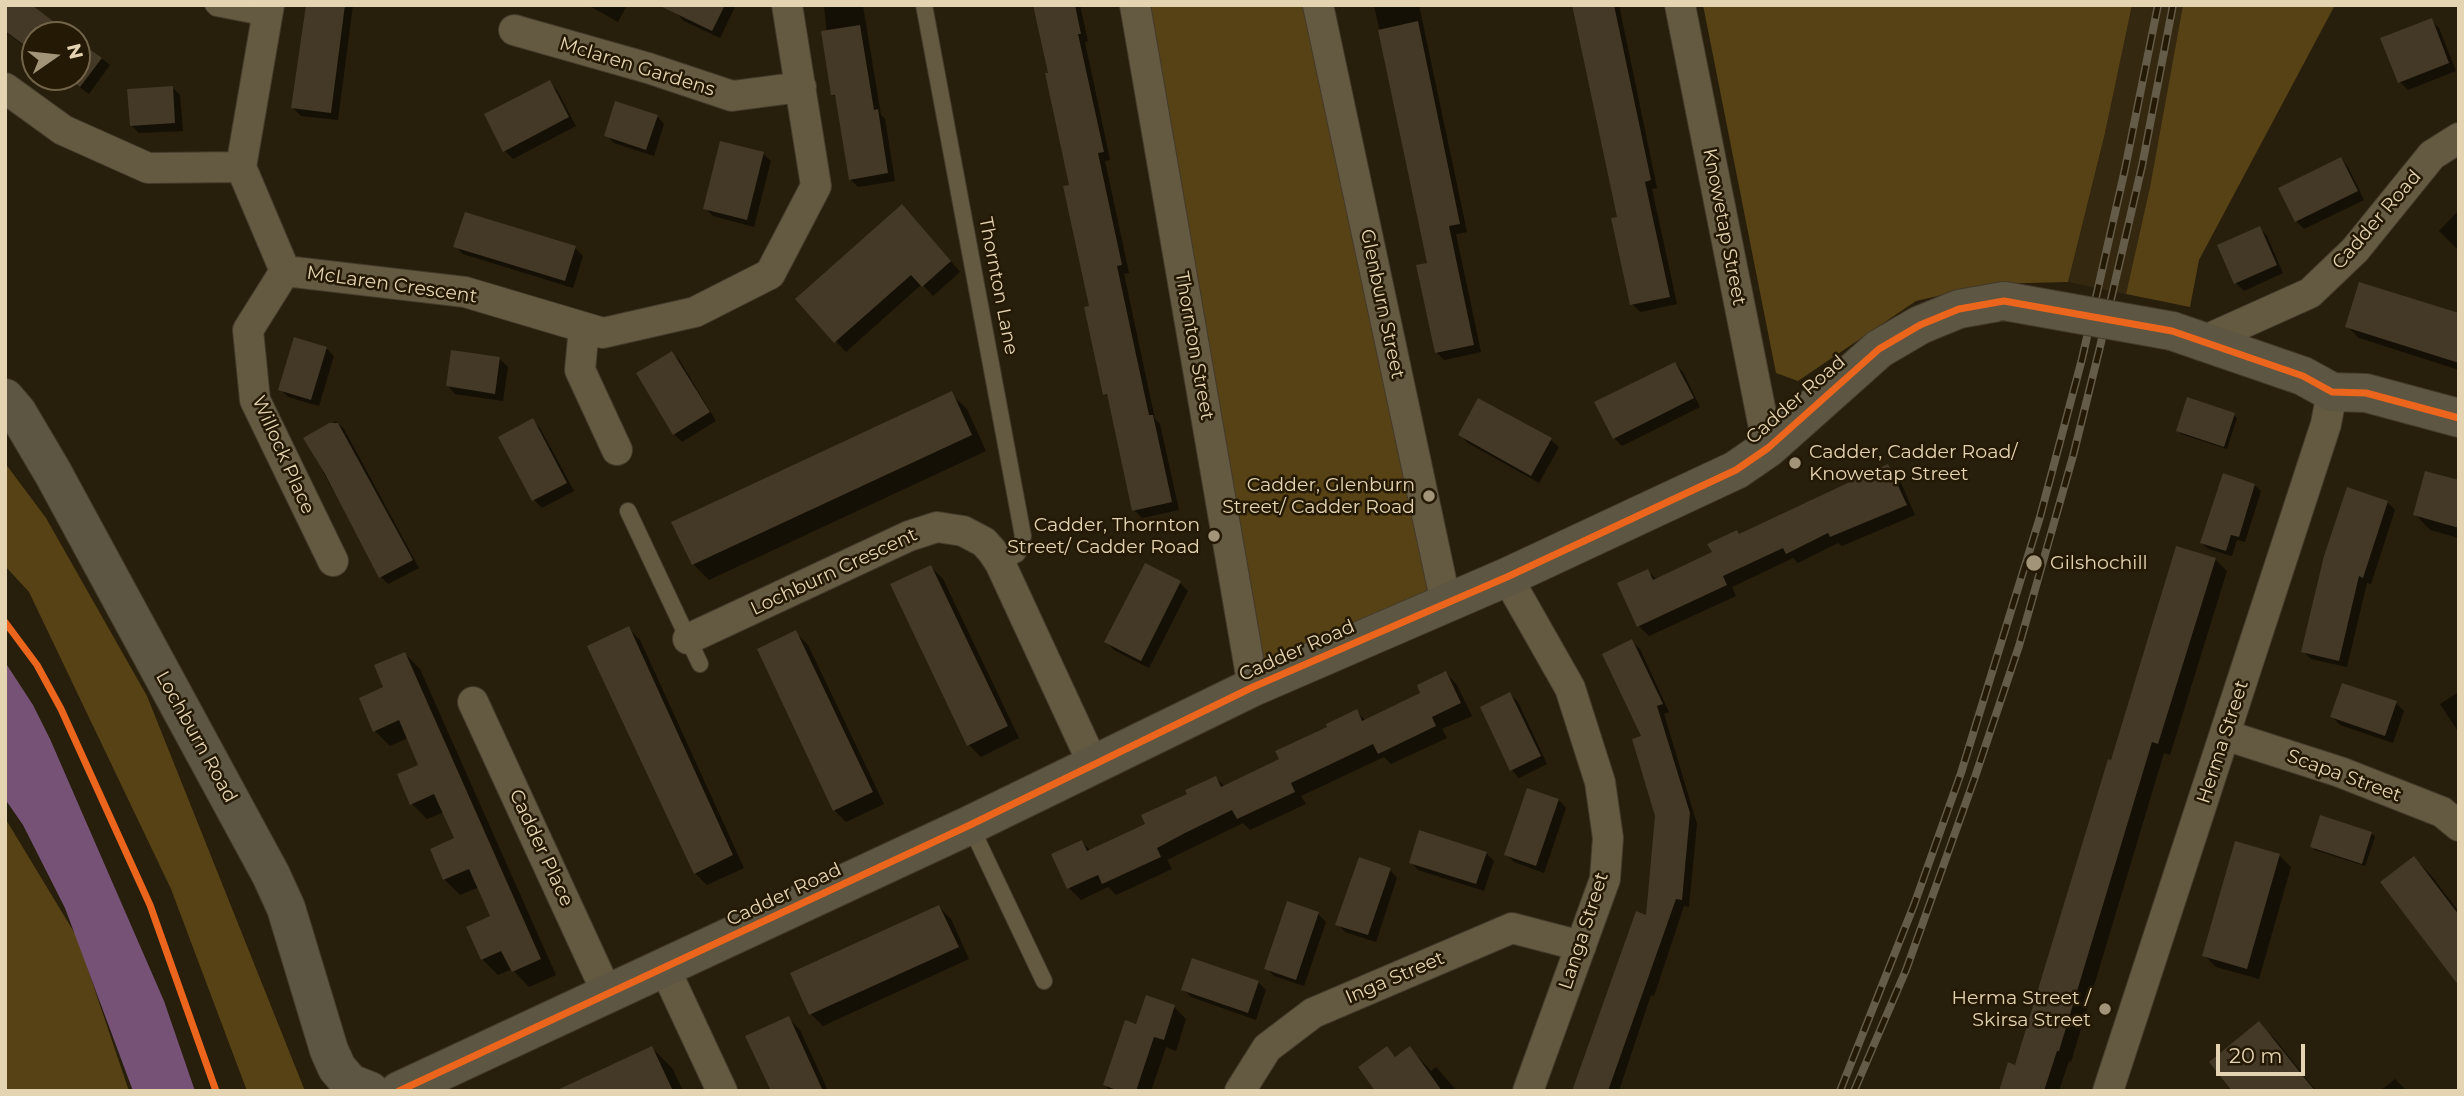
<!DOCTYPE html>
<html>
<head>
<meta charset="utf-8">
<style>
	body { margin:0 }
	#map { position:relative; width:2464px; height:1096px; overflow:hidden; background:#271e0b; font-family:Montserrat,sans-serif }
	canvas { display:block }
	.frame { position:absolute; inset:0; border:7px solid #e5d4b2; pointer-events:none }
	.north { position:absolute; left:21px; top:21px; width:70px; height:70px; box-sizing:border-box; background:#241904; border:2px solid #71644a; border-radius:50%; rotate:76deg; font-size:19px; font-weight:700; line-height:28px; text-align:center; color:#e5d4b2 }
	.north::after { content:''; display:block; margin:auto; width:24px; height:32px; background:#a29478; clip-path:polygon(50% 0,100% 100%,50% 72%,0 100%) }
	.scale { position:absolute; left:2216px; top:1044px; width:89px; height:32px; box-sizing:border-box; border:4px solid #e5d4b2; border-top:0; padding-left:9px; font-size:21px; line-height:24px; white-space:nowrap; color:#e5d4b2; -webkit-text-stroke:5px #241904; paint-order:stroke }
</style>
</head>
<body>
<div id="map">
<canvas width="2464" height="1096"></canvas>
<div class="frame"></div>
<div class="north">N</div>
<div class="scale">20 m</div>
</div>
<script>
const ctx = document.querySelector('canvas').getContext('2d');
ctx.lineJoin = 'round';
function fillPath(path, color) { ctx.fillStyle = color; ctx.fill(path, 'evenodd'); }
const shape = rows => new Path2D(rows.map(r => 'M' + r).join(''));
function trace(path, color, width, dash) { ctx.strokeStyle = color; ctx.lineWidth = width; ctx.lineCap = dash ? 'butt' : 'round'; ctx.setLineDash(dash || []); ctx.stroke(path); }
function label(font, color, halo, rows, align = 'center') {
  ctx.font = font + ' Montserrat,sans-serif'; ctx.lineWidth = 5; ctx.setLineDash([]); ctx.textBaseline = 'middle'; ctx.strokeStyle = halo; ctx.fillStyle = color; for (const [text, x, y, turn = 0] of rows) {
    ctx.save(); ctx.translate(x, y); ctx.rotate((+turn || 0) * Math.PI / 180); ctx.textAlign = isNaN(turn) ? turn : align; if (halo) ctx.strokeText(text, 0, 0); ctx.fillText(text, 0, 0); ctx.restore();
  }
}
fillPath(shape([
	[2132,5,2183,5,2150,187,2126,294,2068,282,2105,133]
]), '#342810');
fillPath(shape([
	[1138,5,1315,5,1442,597,1259,680],
	[1703,5,2132,5,2105,133,2068,282,1990,284,1916,301,1798,381,1776,373],
	[2183,5,2335,5,2199,260,2190,307,2126,294,2150,187],
	[5,463,46,518,147,696,305,1091,247,1091,171,889,29,592,5,566],
	[5,818,77,937,129,1091,5,1091]
]), '#574216');
fillPath(shape([
	[5,662,33,705,50,739,164,1001,195,1091,133,1091,65,908,23,825,5,799]
]), '#765277');
fillPath(shape([
	[5,5,61,30,63,28,72,35,35,35,35,54,5,32],
	[308,5,353,5,338,120,301,116,293,108],
	[588,5,627,5,618,22],
	[680,5,736,5,720,38,684,21,676,13],
	[824,5,867,5,863,6,881,115,885,119,895,181,858,187,850,179,838,99,833,95],
	[1035,5,1080,5,1088,41,1085,42,1110,160,1105,161,1129,273,1124,274,1155,419,1160,424,1179,510,1142,518,1134,510,1110,399,1105,394,1071,186],
	[1374,5,1419,5,1467,232,1456,234,1481,352,1444,360,1436,352,1429,264],
	[1574,5,1619,5,1657,188,1652,189,1677,304,1640,312,1632,304,1619,218],
	[2431,20,2439,28,2456,71,2408,90,2400,82],
	[77,39,110,65,89,94,66,77,77,77],
	[549,82,557,90,576,126,513,159,505,151],
	[173,88,180,95,183,131,139,133,131,125],
	[657,116,664,124,654,156,614,143,606,135],
	[763,154,771,161,754,227,713,216,705,208],
	[2341,159,2348,167,2364,200,2304,229,2296,221],
	[2459,210,2459,251,2439,231],
	[913,217,960,272,933,296,922,284,846,352,798,299],
	[2260,228,2267,236,2283,273,2244,291,2236,283],
	[455,246,575,248,583,256,573,288,463,254],
	[2459,315,2459,370,2359,338,2347,326],
	[326,348,334,356,319,406,288,397,280,389],
	[672,353,680,361,716,421,682,442,674,434],
	[500,359,508,367,503,401,455,394,448,386],
	[1675,364,1683,372,1700,407,1622,446,1614,438],
	[951,394,967,409,986,451,709,580,693,564],
	[2234,415,2237,418,2227,449,2181,434,2178,430],
	[532,420,540,428,574,491,542,508,534,500,501,437],
	[336,421,344,429,419,568,388,584,380,576,305,439],
	[1460,435,1551,440,1559,447,1539,483,1468,443],
	[1888,466,1898,476,1915,515,1842,546,1838,543,1798,563,1793,558,1732,587,1736,596,1649,636,1639,626,1648,571,1657,580,1714,553,1740,535],
	[2459,482,2459,538,2430,530,2415,514],
	[2254,485,2261,491,2245,542,2237,540,2232,556,2208,549,2202,543],
	[2387,502,2395,510,2371,584,2367,583,2347,667,2311,659,2303,651],
	[2215,559,2227,571,2170,755,2164,753,2071,1062,2069,1061,2059,1091,2000,1091,2016,1067,2112,762],
	[1146,565,1180,583,1188,591,1149,668,1114,650,1107,642],
	[931,567,943,579,1019,738,981,757,969,745],
	[628,628,640,640,744,868,707,885,695,873],
	[796,633,808,645,884,804,846,822,834,810],
	[1632,642,1640,649,1669,712,1664,714,1697,824,1689,907,1684,906,1654,996,1651,995,1619,1091,1575,1091,1648,917,1657,815,1643,737],
	[405,654,420,669,556,975,529,987,512,969,498,975,482,959,492,917,479,887,460,895,444,879,432,850,456,839,444,812,427,819,412,804,421,766,408,738,390,746,375,731,386,688],
	[1446,673,1457,685,1472,716,1442,729,1447,738,1391,764,1384,757,1301,796,1306,804,1250,830,1243,823,1167,860,1172,869,1116,895,1108,887,1081,900,1069,888,1053,855,1082,842,1091,851,1147,824,1216,778,1225,787,1282,760,1357,712,1366,721,1422,694],
	[2459,692,2459,733,2440,704],
	[1510,694,1518,702,1547,764,1519,778,1512,770],
	[2396,703,2404,711,2393,743,2340,725,2332,717],
	[1559,800,1566,808,1544,873,1514,862,1506,854],
	[2371,833,2375,837,2365,866,2315,850,2312,847],
	[1486,853,1494,861,1484,891,1418,870,1411,862],
	[2279,855,2291,867,2259,979,2216,967,2204,955],
	[2414,858,2430,874,2459,912,2459,983],
	[1390,870,1397,878,1376,942,1345,932,1338,924],
	[939,907,951,919,969,959,823,1026,811,1014],
	[1318,914,1326,922,1304,986,1274,976,1266,968],
	[1258,982,1266,990,1256,1020,1191,997,1183,989],
	[1147,997,1174,1007,1186,1019,1176,1051,1166,1047,1151,1091,1110,1091,1105,1085,1137,1026],
	[788,1018,800,1030,828,1091,773,1091],
	[2259,1024,2275,1039,2316,1091,2235,1091],
	[652,1048,672,1068,683,1091,559,1091],
	[1410,1048,1431,1071,1436,1067,1457,1091,1378,1091,1387,1049,1396,1058],
	[2395,1079,2407,1091,2380,1091]
]), '#0007');
fillPath(shape([
	[5,5,32,5,71,35,35,35,35,53,5,31],
	[306,5,345,5,331,113,291,108],
	[658,5,725,5,712,31],
	[1033,5,1075,5,1081,34,1078,34,1104,152,1098,153,1122,265,1117,266,1149,415,1153,415,1172,502,1132,511,1107,394,1103,395,1084,307,1089,306,1063,186,1069,185,1045,73,1048,73],
	[1572,5,1614,5,1651,180,1645,182,1670,297,1630,305,1611,218,1617,217],
	[2432,18,2449,63,2398,83,2380,38],
	[1418,21,1460,224,1449,226,1474,345,1435,353,1416,265,1427,263,1378,30],
	[860,25,874,110,878,109,888,173,849,180,835,95,831,95,821,31],
	[77,40,102,58,80,87,66,77,77,77],
	[550,80,569,117,503,152,484,114],
	[173,86,175,123,130,126,127,89],
	[615,101,658,115,646,150,604,136],
	[720,141,764,152,747,220,703,209],
	[2341,157,2358,191,2295,222,2278,188],
	[902,204,951,261,922,287,911,275,834,343,795,299],
	[465,212,576,246,565,281,453,247],
	[2260,226,2277,265,2234,284,2217,245],
	[2359,282,2459,313,2459,363,2345,327],
	[294,337,327,347,311,400,278,390],
	[451,350,500,357,495,394,446,386],
	[672,351,710,412,673,435,636,373],
	[1675,362,1694,398,1613,439,1594,402],
	[952,391,972,435,692,565,671,522],
	[2187,397,2235,413,2224,447,2176,431],
	[1478,398,1552,438,1531,476,1458,435],
	[533,418,567,483,532,501,498,437],
	[329,423,338,423,413,560,379,578,325,474,303,438],
	[1888,464,1907,505,1830,537,1828,533,1786,554,1783,548,1723,576,1727,585,1637,627,1617,583,1648,569,1653,580,1712,552,1707,544,1737,530,1739,534],
	[2425,471,2459,480,2459,528,2413,515],
	[2223,473,2255,484,2239,537,2231,535,2226,551,2200,543],
	[2347,487,2388,501,2363,578,2359,576,2339,661,2301,652,2324,556],
	[2176,546,2216,558,2158,744,2152,742,2059,1051,2057,1051,2044,1091,1999,1091,2008,1062,2015,1065,2108,759,2111,760],
	[1145,563,1181,581,1141,661,1104,642],
	[931,565,1008,726,967,746,890,584],
	[629,626,733,855,694,874,587,646],
	[796,630,873,792,833,811,757,649],
	[1632,639,1663,704,1657,706,1690,813,1682,900,1676,899,1608,1091,1572,1091,1636,911,1646,915,1655,816,1632,739,1641,736,1602,654],
	[405,652,541,959,512,972,501,951,481,960,466,927,490,916,469,869,443,880,430,849,454,838,434,794,410,805,397,774,418,765,399,720,373,732,359,698,383,687,374,665],
	[1446,671,1461,703,1432,717,1436,726,1378,754,1373,744,1291,783,1295,792,1237,819,1232,810,1185,833,1157,848,1161,857,1102,884,1098,875,1067,889,1051,854,1082,840,1087,851,1145,824,1141,815,1187,794,1185,790,1216,776,1221,787,1279,759,1275,751,1327,727,1326,724,1357,709,1362,721,1420,693,1417,685],
	[2342,683,2397,701,2385,736,2330,717],
	[1510,692,1541,756,1510,771,1480,707],
	[1527,788,1559,799,1536,866,1504,855],
	[2320,815,2372,832,2362,864,2310,847],
	[1419,830,1487,852,1476,884,1409,863],
	[2235,841,2280,854,2247,969,2202,956],
	[2414,856,2459,915,2459,986,2380,882],
	[1359,857,1391,868,1368,935,1335,925],
	[1287,901,1319,912,1296,980,1264,969],
	[939,905,959,947,809,1015,790,973],
	[1192,958,1259,981,1248,1013,1181,990],
	[1146,995,1175,1005,1164,1040,1154,1037,1136,1091,1119,1091,1103,1085,1125,1020,1136,1024],
	[789,1016,823,1091,771,1091,745,1036],
	[2259,1021,2315,1091,2232,1091,2209,1062],
	[652,1046,673,1091,555,1091],
	[1387,1046,1395,1057,1410,1046,1442,1091,1375,1091,1358,1067]
]), '#443826');
const lane = shape([
	[213,5,216,8,267,18],
	[924,5,1023,536,1020,549,1017,554,1000,563],
	[628,511,700,664],
	[970,825,1044,981]
]);
const street = shape([
	[269,5,241,167,285,271,465,292,603,333,695,312,770,274,816,186,787,5],
	[1135,5,1253,687],
	[1318,5,1446,603],
	[1680,5,1768,448],
	[514,30,648,68,732,96,801,87],
	[5,88,63,130,148,168,241,167],
	[285,271,248,330,255,400,333,561],
	[584,328,580,370,617,450],
	[2201,342,2310,293,2355,250,2432,155,2459,138],
	[1507,577,1570,688,1600,782,1608,838,1605,879,1528,1091],
	[688,639,909,536,937,527,963,531,984,542,992,551,1000,563,1094,766],
	[473,702,608,995],
	[2225,735,2340,772,2442,812,2459,826],
	[665,969,722,1091],
	[1240,1091,1267,1048,1313,1013,1512,928,1581,946],
	[2108,1091,2326,424,2332,392]
]);
const secondary = shape([
	[2172,331,2303,376,2332,392,2366,393,2459,418],
	[5,398,17,412,53,473,271,875,286,908,329,1050,337,1068,350,1083,370,1091],
	[399,1091,970,825,1253,687,1507,577,1736,470,1768,448,1879,349,1920,325,1959,309,2004,301]
]);
trace(lane, '#433a2b', 18);
trace(street, '#433a2b', 32);
trace(secondary, '#433a2b', 40);
trace(lane, '#645941', 16);
trace(street, '#645941', 30);
trace(secondary, '#5d5642', 38);
const rail = shape([
	[1840,1091,1914,905,1961,773,2040,517,2082,359,2125,169,2158,5],
	[1854,1091,1906,970,1975,777,2019,646,2073,456,2099,351,2142,166,2173,5]
]);
trace(rail, '#645b48', 8);
trace(rail, '#241904', 5, [16]);
const secondaryBridge = shape([
	[2004,301,2172,331]
]);
trace(secondaryBridge, '#433a2b', 40, []);
trace(secondaryBridge, '#5d5642', 38);
trace(shape([
	[5,622,37,665,61,709,150,905,216,1091],
	[399,1091,970,825,1253,687,1507,577,1736,470,1768,448,1879,349,1920,325,1959,309,2004,301,2172,331,2303,376,2332,392,2366,393,2459,418]
]), '#eb651d', 7);
for (const [x, y, r, color] of [
	[1795,463,7,"#a29478"],
	[1429,496,7,"#a29478"],
	[1214,536,7,"#a29478"],
	[2034,563,9,"#a29478"],
	[2105,1009,7,"#a29478"]
]) { const dot = new Path2D(); dot.arc(x, y, r, 0, 2 * Math.PI); ctx.fillStyle = color; ctx.fill(dot); trace(dot, '#241904', 2.5); }
label('19px', '#e5d4b2', '#241904', [
	["Mclaren Gardens",637,67,17],
	["Cadder Road",2377,220,-49],
	["Knowetap Street",1724,227,79],
	["McLaren Crescent",392,285,8],
	["Thornton Lane",998,286,79],
	["Glenburn Street",1382,304,78],
	["Thornton Street",1194,346,80],
	["Cadder Road",1796,400,-41],
	["Willock Place",283,455,66],
	["Lochburn Crescent",834,572,-25],
	["Cadder Road",1297,651,-24],
	["Lochburn Road",196,737,61],
	["Herma Street",2223,742,-72],
	["Scapa Street",2344,776,20],
	["Cadder Place",541,848,65],
	["Cadder Road",784,895,-25],
	["Langa Street",1584,931,-72],
	["Inga Street",1395,978,-23]
]);
label('19px', '#e5d4b2', '#241904', [
	["Cadder, Cadder Road/",1809,452,"left"],
	["Knowetap Street",1809,474,"left"],
	["Cadder, Glenburn",1415,485],
	["Street/ Cadder Road",1415,507],
	["Cadder, Thornton",1200,525],
	["Street/ Cadder Road",1200,547],
	["Gilshochill",2050,563,"left"],
	["Herma Street /",2091,998],
	["Skirsa Street",2091,1020]
], 'right');
</script>
</body>
</html>
